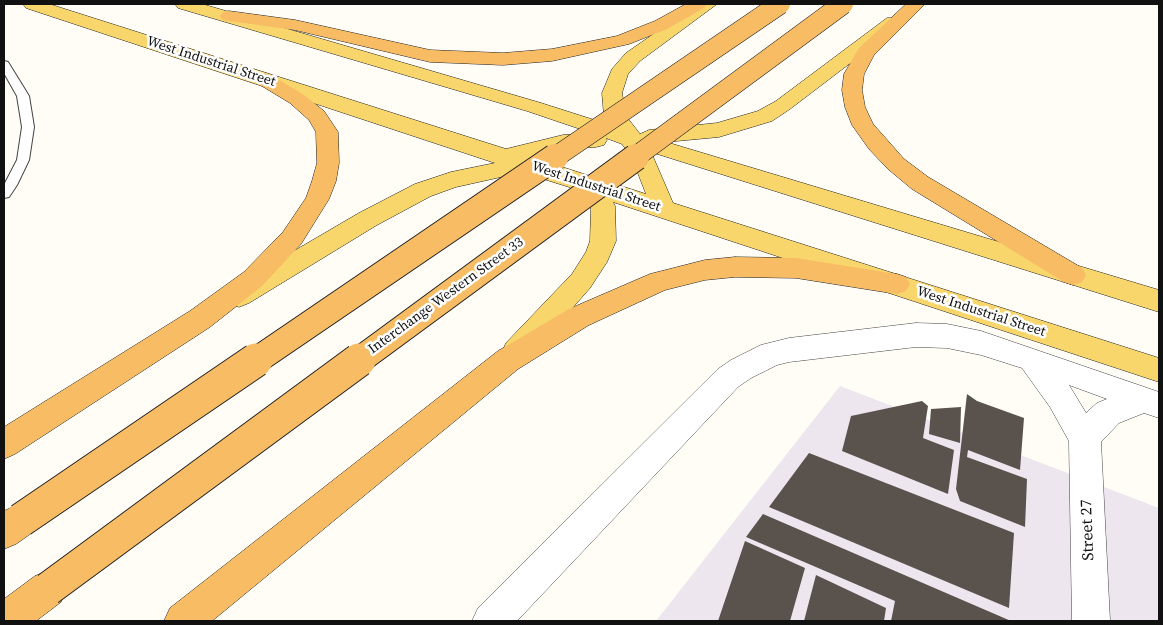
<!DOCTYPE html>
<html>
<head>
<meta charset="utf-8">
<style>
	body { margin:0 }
	#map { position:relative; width:1163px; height:625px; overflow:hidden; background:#fffdf5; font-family:"Source Serif 4",serif }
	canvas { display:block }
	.frame { position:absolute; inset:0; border:5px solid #111; pointer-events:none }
</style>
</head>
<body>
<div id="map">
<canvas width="1163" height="625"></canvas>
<div class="frame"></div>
</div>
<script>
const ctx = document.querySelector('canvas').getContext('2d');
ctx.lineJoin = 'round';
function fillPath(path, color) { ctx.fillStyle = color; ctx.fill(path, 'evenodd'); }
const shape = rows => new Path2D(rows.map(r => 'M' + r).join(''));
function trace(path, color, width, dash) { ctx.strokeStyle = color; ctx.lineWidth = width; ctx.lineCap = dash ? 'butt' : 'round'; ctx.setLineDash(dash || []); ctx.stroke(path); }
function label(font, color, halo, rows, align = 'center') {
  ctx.font = font + ' "Source Serif 4",serif'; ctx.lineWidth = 5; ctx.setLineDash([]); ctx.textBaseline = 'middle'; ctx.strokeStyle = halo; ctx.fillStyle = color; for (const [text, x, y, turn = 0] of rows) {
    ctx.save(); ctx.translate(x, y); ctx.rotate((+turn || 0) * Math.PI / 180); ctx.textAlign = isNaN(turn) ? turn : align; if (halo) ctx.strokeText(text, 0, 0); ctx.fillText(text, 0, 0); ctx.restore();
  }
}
fillPath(shape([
	[840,386,1159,508,1159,621,656,621]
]), '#eee6ef');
fillPath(shape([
	[967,394,977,401,1024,418,1020,470,968,450,967,457,1027,479,1025,527,960,501,956,489],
	[922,401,928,406,923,438,954,450,948,494,842,451,851,416],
	[961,407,960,443,929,434,931,409],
	[809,453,1014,533,1009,608,769,507],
	[763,514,1011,621,891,621,895,601,746,537],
	[745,541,805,568,790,621,718,621],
	[816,575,886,608,884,621,804,621]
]), '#5a524d');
const service = shape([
	[4,61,8,62,29,96,34,127,29,160,17,185,9,197,4,198,4,185,17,160,22,127,17,96,4,73,4,61]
]);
const minor = shape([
	[916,323,947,324,981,331,1159,392,1159,418,1144,413,1119,423,1101,442,1110,621,1072,621,1069,441,1050,407,1022,368,981,355,947,348,916,347,789,362,777,365,751,378,738,387,517,621,472,621,478,608,718,369,731,360,761,345,789,338,916,323],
	[1069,385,1107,399,1097,403,1086,413,1069,385]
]);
const primary = shape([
	[23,4,49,4,506,149,563,135,592,133,527,111,178,8,175,4,202,4,541,103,610,125,604,116,602,93,612,69,626,53,697,4,717,4,640,61,628,74,622,93,626,116,640,134,649,130,717,123,758,111,776,101,887,18,899,18,902,22,899,26,790,109,772,121,719,137,666,142,1159,290,1159,312,651,152,673,203,1159,358,1159,382,613,202,615,206,616,241,607,262,590,288,526,361,516,364,506,361,502,352,506,343,572,274,586,252,590,241,591,209,569,187,531,175,524,177,510,175,456,187,431,196,377,225,249,303,239,307,229,303,226,296,229,289,359,213,415,184,451,172,495,163,26,8,23,4],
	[606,138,622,144,632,158,646,194,531,157,563,149,596,147,604,145,607,140,606,138]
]);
const trunk = shape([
	[686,4,707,4,704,8,667,29,629,44,552,61,503,65,430,62,295,30,229,21,223,20,220,16,223,12,229,11,295,20,430,50,503,53,552,49,617,36,655,21,686,4],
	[906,4,925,4,874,55,864,74,862,90,865,107,873,124,904,159,928,177,1082,268,1086,275,1082,282,1073,285,1064,282,912,189,888,169,869,149,852,125,845,107,842,90,844,74,859,48,906,4],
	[264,73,271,75,304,95,324,111,338,132,339,163,336,181,329,199,301,244,262,286,210,327,15,454,4,459,4,427,190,311,244,272,283,232,306,198,312,181,317,163,316,132,309,120,290,103,257,83,254,79,257,75,264,73],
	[735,257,796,258,897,274,906,277,910,284,906,291,897,294,796,278,735,277,705,280,665,290,589,325,518,369,212,621,164,621,170,608,498,351,569,309,650,274,705,260,735,257],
	[21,503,33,508,38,520,33,532,16,544,4,549,4,511,21,503],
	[48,571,61,576,66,589,61,602,36,621,4,621,4,599,35,576,48,571]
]);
trace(service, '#444', 2);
trace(minor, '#444', 1);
trace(primary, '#222', 1);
trace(trunk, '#222', 1);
fillPath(service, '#fff');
fillPath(minor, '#fff');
fillPath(primary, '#f9d66b');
fillPath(trunk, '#f7bc64');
const trunkBridgeFar2 = shape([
	[554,158,780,4],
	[634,158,843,4]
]);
const trunkBridgeFar1 = shape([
	[254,362,555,157],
	[357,362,636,157]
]);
const trunkBridge = shape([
	[21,520,256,360],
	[48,589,359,360]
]);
trace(trunkBridgeFar2, '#222', 21, []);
trace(trunkBridgeFar1, '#222', 28, []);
trace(trunkBridge, '#222', 35, []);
trace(trunkBridgeFar2, '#f7bc64', 20);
trace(trunkBridgeFar1, '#f7bc64', 26);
trace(trunkBridge, '#f7bc64', 33);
label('14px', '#111', '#fff', [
	["West Industrial Street",211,62,18],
	["West Industrial Street",596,187,18],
	["Interchange Western Street 33",446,296,-36],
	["West Industrial Street",981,312,18]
]);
label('16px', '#111', '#fff', [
	["Street 27",1088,530,-92]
]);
</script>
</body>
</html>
